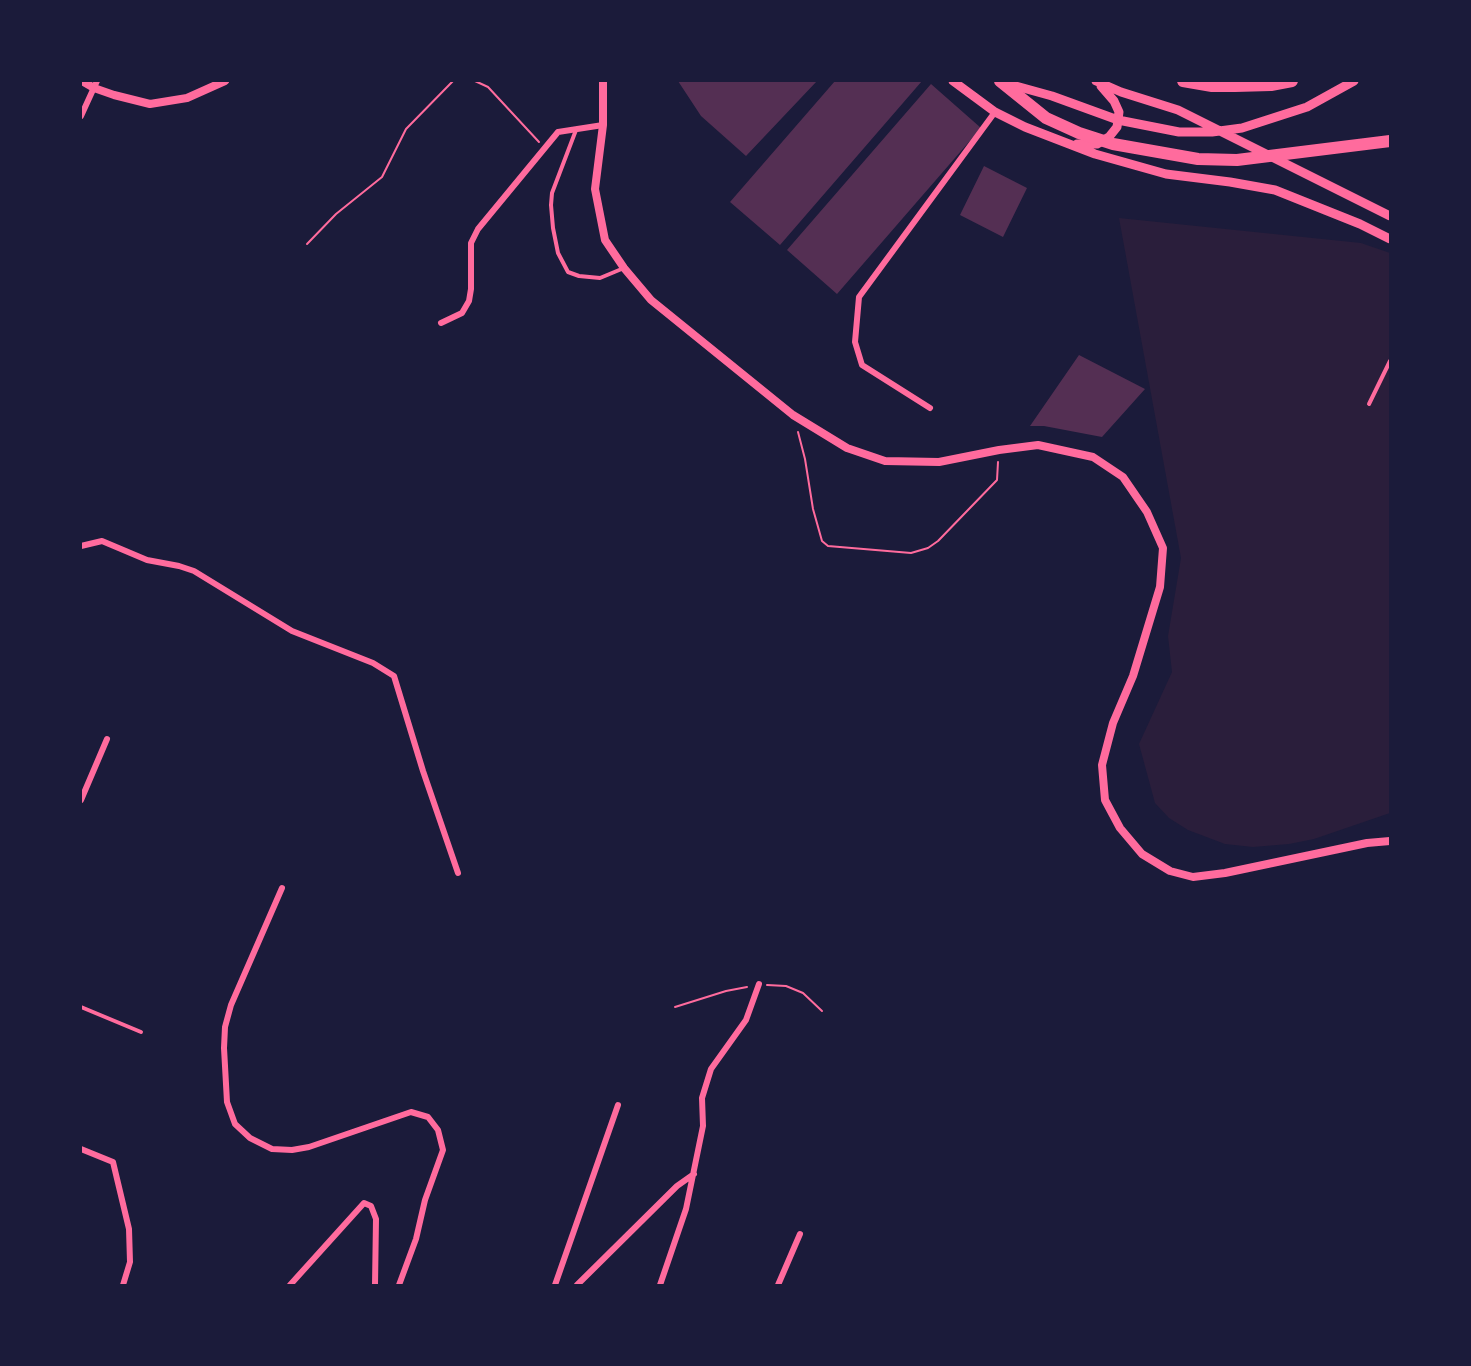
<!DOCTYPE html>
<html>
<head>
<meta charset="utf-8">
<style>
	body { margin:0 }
	#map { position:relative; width:1471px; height:1366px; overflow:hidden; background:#1b1b3a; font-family:"Exo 2",sans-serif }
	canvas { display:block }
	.frame { position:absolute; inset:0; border:82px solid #1b1b3a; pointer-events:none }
</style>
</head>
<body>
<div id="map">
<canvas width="1471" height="1366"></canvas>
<div class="frame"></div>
</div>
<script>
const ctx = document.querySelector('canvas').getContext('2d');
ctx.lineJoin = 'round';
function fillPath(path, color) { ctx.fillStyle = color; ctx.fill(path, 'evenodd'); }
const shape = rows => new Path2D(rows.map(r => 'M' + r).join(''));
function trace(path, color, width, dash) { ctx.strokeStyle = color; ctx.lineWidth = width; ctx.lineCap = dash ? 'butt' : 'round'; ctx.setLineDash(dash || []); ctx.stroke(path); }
fillPath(shape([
	[1119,218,1361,243,1390,253,1390,813,1314,839,1289,844,1253,847,1225,844,1188,830,1169,818,1155,803,1139,744,1172,672,1168,636,1181,558]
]), '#2a1e3b');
fillPath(shape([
	[678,81,817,81,746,156,701,116],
	[835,81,922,81,780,245,730,202],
	[931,84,981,128,837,294,787,250],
	[984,166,1027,188,1003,237,960,215],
	[1079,355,1145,389,1102,437,1044,426,1030,426]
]), '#542f53');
trace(shape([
	[475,81,488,87,539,142],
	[307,244,336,214,382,177,406,129,453,81],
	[798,432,805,459,813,509,822,541,828,546,911,553,928,548,938,541,997,480,998,462],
	[767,985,786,986,803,993,822,1011],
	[675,1007,726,991,747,987]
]), '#ff6b9d', 2);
trace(shape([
	[576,130,552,193,551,205,553,228,558,253,568,272,579,276,600,278,624,268],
	[1369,404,1390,361],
	[81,1007,141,1032]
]), '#ff6b9d', 4);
trace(shape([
	[81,116,97,81],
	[441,323,462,313,469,301,471,289,471,243,478,229,558,132,603,125],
	[930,408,862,365,855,342,859,297,995,112],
	[81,546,102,541,147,560,179,566,194,571,292,631,373,663,394,676,423,771,458,873],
	[81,800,107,739],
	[282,888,231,1005,225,1027,224,1048,227,1102,235,1124,250,1138,272,1149,292,1150,309,1147,411,1112,428,1117,438,1130,443,1150,425,1200,416,1239,399,1285],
	[81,1149,113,1162,129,1229,130,1262,123,1285],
	[290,1285,364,1203,371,1206,376,1219,375,1285],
	[555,1285,618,1105],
	[577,1285,677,1186,694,1174],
	[660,1285,686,1209,703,1126,702,1098,711,1069,746,1020,759,984],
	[778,1285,800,1234]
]), '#ff6b9d', 6);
trace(shape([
	[82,81,94,88,114,95,150,104,187,98,225,81],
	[603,81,603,125,595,189,605,240,624,268,651,300,793,415,847,448,885,461,939,462,999,450,1038,445,1093,457,1123,477,1147,512,1163,548,1160,587,1133,676,1113,723,1102,765,1105,800,1120,828,1142,854,1170,871,1193,877,1225,873,1367,843,1390,841]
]), '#ff6b9d', 8);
trace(shape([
	[953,81,995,112,1025,127,1095,154,1166,174,1230,182,1275,190,1360,224,1390,239],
	[1096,81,1121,92,1178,110,1390,216],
	[1005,83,1052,96,1118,120,1179,132,1212,132,1242,128,1307,107,1354,81],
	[1077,144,1097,144,1109,137,1117,127,1119,112,1114,101,1101,86]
]), '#ff6b9d', 9);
trace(shape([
	[1000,81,1046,118,1079,133,1113,144,1198,159,1237,160,1390,141],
	[1183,81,1212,86,1235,86,1271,85,1292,81]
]), '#ff6b9d', 12);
</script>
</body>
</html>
